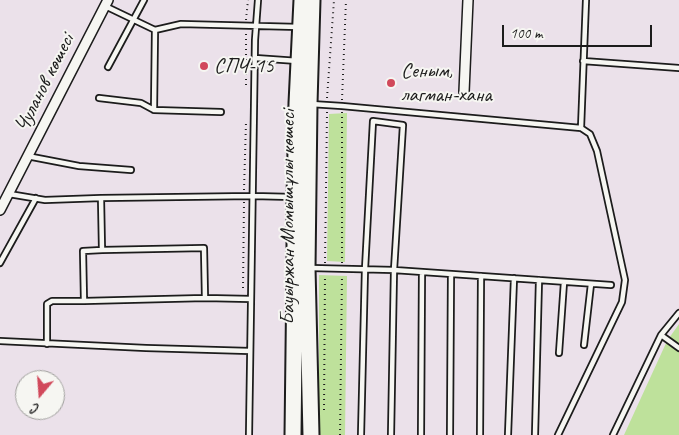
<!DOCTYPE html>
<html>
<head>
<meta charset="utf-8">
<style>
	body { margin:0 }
	#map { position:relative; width:679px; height:435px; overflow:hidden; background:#ebe1ea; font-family:Caveat,sans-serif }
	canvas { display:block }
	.north { position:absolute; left:15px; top:370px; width:50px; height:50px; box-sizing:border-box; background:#f6f6f2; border:1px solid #9f9f9c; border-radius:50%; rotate:198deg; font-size:14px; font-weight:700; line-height:20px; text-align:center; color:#1c1c1c }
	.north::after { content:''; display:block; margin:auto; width:18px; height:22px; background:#d1495b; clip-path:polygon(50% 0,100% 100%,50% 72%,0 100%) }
	.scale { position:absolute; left:502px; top:25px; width:150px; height:22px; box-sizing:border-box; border:2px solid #1c1c1c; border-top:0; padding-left:6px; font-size:15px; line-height:18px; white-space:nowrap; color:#1c1c1c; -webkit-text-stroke:4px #f6f6f2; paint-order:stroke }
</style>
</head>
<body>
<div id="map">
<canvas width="679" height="435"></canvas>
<div class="north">С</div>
<div class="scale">100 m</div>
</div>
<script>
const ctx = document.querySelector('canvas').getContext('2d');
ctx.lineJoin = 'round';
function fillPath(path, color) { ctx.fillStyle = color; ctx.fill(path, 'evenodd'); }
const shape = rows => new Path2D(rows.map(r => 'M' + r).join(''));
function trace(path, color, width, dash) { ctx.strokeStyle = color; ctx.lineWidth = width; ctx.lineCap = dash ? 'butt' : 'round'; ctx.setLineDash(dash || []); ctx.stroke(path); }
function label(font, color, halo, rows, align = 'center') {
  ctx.font = font + ' Caveat,sans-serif'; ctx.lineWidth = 4; ctx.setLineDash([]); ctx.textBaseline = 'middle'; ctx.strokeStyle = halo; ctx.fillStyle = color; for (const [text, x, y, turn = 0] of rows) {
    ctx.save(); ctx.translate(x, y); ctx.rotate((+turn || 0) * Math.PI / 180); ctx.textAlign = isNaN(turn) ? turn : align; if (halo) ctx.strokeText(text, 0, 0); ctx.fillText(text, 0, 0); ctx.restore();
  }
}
fillPath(shape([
	[347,113,345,262,327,261,329,114],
	[319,275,347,276,345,435,319,435],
	[679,324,679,435,624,435,667,341]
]), '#bee19b');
const lane = shape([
	[105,6,155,30,181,24,299,27],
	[255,58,298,61],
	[583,61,679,68],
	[108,67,144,0],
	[99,98,141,103,154,110,221,112],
	[311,104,342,106,581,128,590,134,597,151,625,280,622,302,558,435],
	[154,110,155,30],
	[581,128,586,0],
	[27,156,79,166,131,170],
	[9,194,45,200,101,198,253,196,293,197],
	[101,198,102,250,204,248,205,298,84,301,83,251,102,250],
	[0,263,36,198],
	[311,268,394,270,611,285],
	[205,298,251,299],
	[661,335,679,348],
	[0,341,146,348,250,351],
	[47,344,47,304,52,301,84,301],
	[584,345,591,284],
	[559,353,564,282],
	[249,435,255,40,258,0],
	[361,435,365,269,373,121,403,125,394,270,391,435],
	[421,435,422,272],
	[450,435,451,274],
	[480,435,481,276],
	[508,435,514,278],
	[535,435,539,280],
	[613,435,661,335,679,313]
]);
const street = shape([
	[464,92,468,0],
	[0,210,108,0]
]);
const primary = shape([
	[293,435,295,267,295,197,297,103,302,0],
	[311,435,307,268,309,104,312,0]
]);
trace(lane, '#1c1c1c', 8);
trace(street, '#1c1c1c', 12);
trace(primary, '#1c1c1c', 19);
trace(shape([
	[246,20,248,0],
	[246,85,246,32],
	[327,98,334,0],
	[342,100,346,0],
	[342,112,342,263],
	[244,190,246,122],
	[325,263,327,112],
	[243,288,244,202],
	[324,410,325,275],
	[340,435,342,275]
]), '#1c1c1c', 2, [1, 4]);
trace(lane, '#f6f6f2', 4.5);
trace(street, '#f6f6f2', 9);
trace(primary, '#f6f6f2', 15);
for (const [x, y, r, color] of [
	[204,66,5,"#d1495b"],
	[391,83,5,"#d1495b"]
]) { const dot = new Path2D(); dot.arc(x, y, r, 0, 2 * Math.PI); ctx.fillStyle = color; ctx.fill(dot); trace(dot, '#f6f6f2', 2); }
label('21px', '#1c1c1c', '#f6f6f2', [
	["СПЧ-15",214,66],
	["Сеным,",401,71],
	["лагман-хана",401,95]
], 'left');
label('21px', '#1c1c1c', '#f6f6f2', [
	["Чуланов көшесі",45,83,-63],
	["Бауыржан Момышұлы көшесі",288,217,-90]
]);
</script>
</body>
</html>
